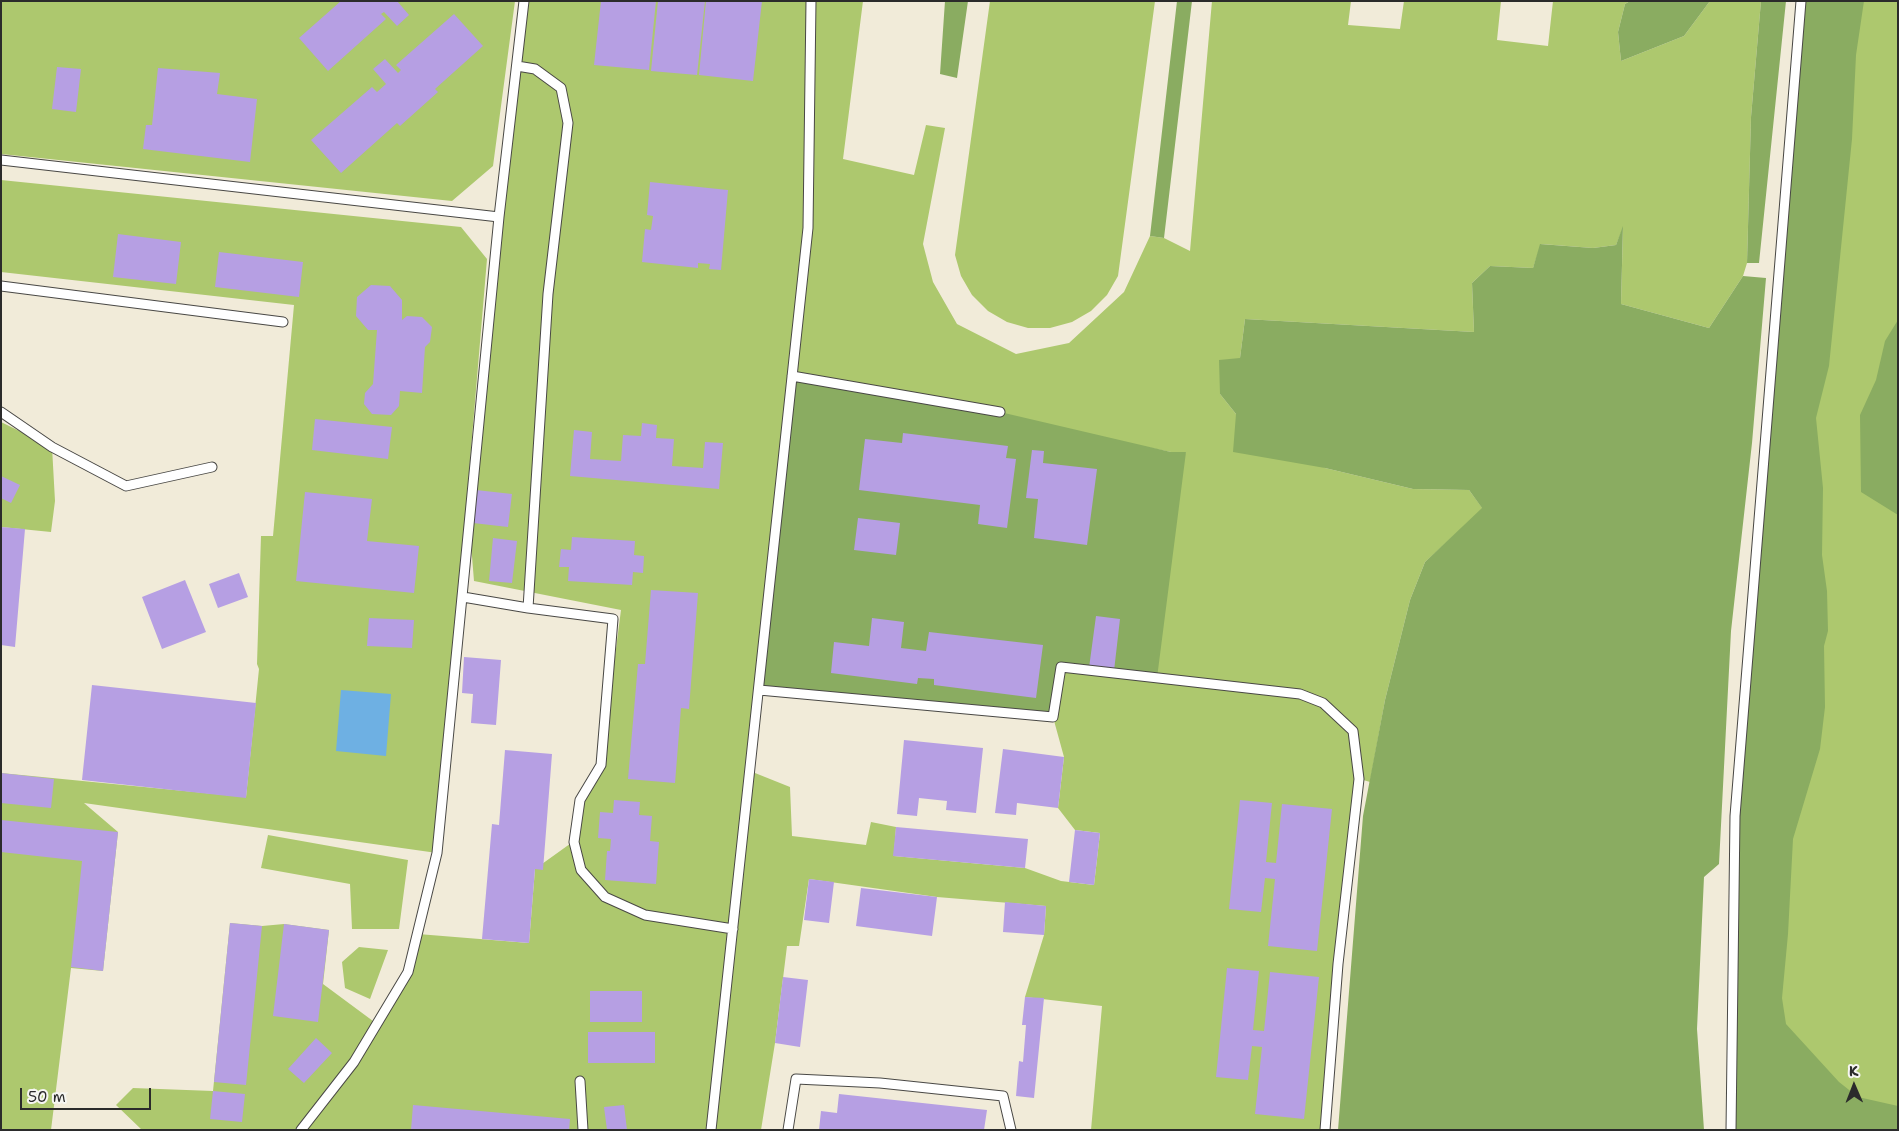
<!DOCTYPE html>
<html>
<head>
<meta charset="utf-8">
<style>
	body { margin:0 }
	#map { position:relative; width:1899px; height:1131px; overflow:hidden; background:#f1ebd9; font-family:"Shantell Sans",sans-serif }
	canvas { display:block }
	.frame { position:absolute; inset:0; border:2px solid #2b2b2b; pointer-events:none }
	.north { position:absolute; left:1829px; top:1061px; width:50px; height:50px; -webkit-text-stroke:4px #f6f6f2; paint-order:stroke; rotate:359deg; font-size:14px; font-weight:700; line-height:20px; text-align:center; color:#2b2b2b }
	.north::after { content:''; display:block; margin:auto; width:18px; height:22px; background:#2b2b2b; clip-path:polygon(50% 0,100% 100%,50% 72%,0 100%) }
	.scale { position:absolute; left:20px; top:1088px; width:131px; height:22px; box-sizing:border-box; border:2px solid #2b2b2b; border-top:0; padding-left:6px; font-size:15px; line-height:18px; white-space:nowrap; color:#2b2b2b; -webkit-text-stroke:4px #f6f6f2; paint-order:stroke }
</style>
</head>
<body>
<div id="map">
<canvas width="1899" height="1131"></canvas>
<div class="frame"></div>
<div class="north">K</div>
<div class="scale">50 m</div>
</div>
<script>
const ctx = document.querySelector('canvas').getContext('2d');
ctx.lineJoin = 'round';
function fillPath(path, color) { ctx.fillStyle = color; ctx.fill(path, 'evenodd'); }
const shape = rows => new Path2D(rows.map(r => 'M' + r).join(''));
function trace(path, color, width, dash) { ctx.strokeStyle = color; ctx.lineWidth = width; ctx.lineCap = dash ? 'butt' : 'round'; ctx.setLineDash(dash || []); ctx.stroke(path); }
fillPath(shape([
	[1,1,515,1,493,166,452,201,1,154],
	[526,1,863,1,843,159,914,175,926,125,945,128,923,244,933,282,957,324,1016,354,1069,343,1124,292,1150,236,1164,238,1190,251,1212,1,1351,1,1348,25,1400,29,1404,1,1501,1,1497,40,1548,46,1553,1,1630,1,1625,4,1618,32,1621,61,1684,36,1710,1,1761,1,1751,117,1747,263,1743,276,1709,328,1621,304,1623,228,1616,245,1593,248,1541,244,1533,268,1490,266,1472,283,1474,332,1245,319,1240,358,1220,394,1236,414,1325,468,1413,489,1469,490,1483,509,1425,562,1410,600,1385,700,1370,782,1360,779,1325,1130,1091,1130,1102,1006,1025,997,1044,935,1046,906,937,897,809,879,799,946,787,946,775,1043,761,1130,142,1130,116,1105,133,1088,213,1091,230,923,262,926,284,924,329,930,323,984,377,1024,408,972,418,934,529,943,535,869,574,841,580,800,601,765,621,610,474,581,470,532],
	[792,376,1171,452,1186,452,1061,667,1053,717,1064,757,1058,808,1075,830,1100,833,1094,885,1061,881,1025,868,894,856,896,827,871,822,866,845,792,836,790,787,750,771],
	[990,1,1155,1,1118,276,1107,295,1091,311,1072,322,1050,328,1028,328,1007,322,988,311,972,295,961,276,955,255],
	[1801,1,1898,1,1898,1130,1731,1130],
	[1,180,461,227,487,259,437,853,84,803,118,832,103,971,71,968,51,1130,1,1130,1,773,246,797,259,669,257,664,261,536,273,536,294,305,1,272],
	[1,422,52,447,55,501,51,532,1,527],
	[268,835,408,860,399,929,352,929,350,884,261,868],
	[359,947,388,950,370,999,345,988,342,962]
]), '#adc86e');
fillPath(shape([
	[945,1,968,1,957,78,940,74],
	[1177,1,1192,1,1164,238,1150,236],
	[1630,1,1710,1,1684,36,1621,61,1618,32,1625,4],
	[1761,1,1786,1,1759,263,1747,263,1751,117],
	[1801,1,1864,1,1856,55,1852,139,1829,366,1816,418,1823,488,1822,555,1827,591,1828,631,1824,646,1825,707,1820,749,1793,839,1788,934,1782,998,1786,1024,1839,1082,1858,1097,1898,1106,1898,1130,1731,1130,1735,816],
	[1623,226,1621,304,1709,328,1743,276,1766,278,1752,443,1731,631,1719,864,1704,877,1697,1029,1704,1130,1338,1130,1363,816,1385,700,1410,600,1425,562,1482,508,1469,490,1413,489,1325,468,1233,452,1236,414,1220,394,1219,360,1240,358,1245,319,1474,332,1472,283,1490,266,1533,268,1540,244,1593,248,1616,245],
	[1898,320,1898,515,1861,492,1860,415,1876,380,1885,341],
	[792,376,1000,412,1171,452,1186,452,1157,678,1061,667,1053,717,759,690]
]), '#8aac61');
fillPath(shape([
	[341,690,391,694,386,756,336,751]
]), '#6eb0e3');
fillPath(shape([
	[341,1,397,1,409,15,397,26,384,12,381,14,386,19,328,71,299,38],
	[601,1,656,1,649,70,594,65],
	[658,1,705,1,697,75,651,71],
	[706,1,762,1,753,81,699,75],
	[454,14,483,46,435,89,438,92,400,126,397,123,341,173,311,140,372,87,377,92,386,84,373,69,385,59,398,73,401,70,396,65],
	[57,67,81,69,76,112,52,109],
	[158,68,220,73,217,94,257,99,250,162,143,149,146,125,152,125],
	[650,182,728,190,721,270,709,269,710,264,698,263,698,268,642,262,645,229,651,230,653,216,647,215],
	[118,234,181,242,176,284,113,277],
	[219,252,303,262,299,297,215,287],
	[371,285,390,286,402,300,402,320,407,316,422,317,432,327,430,342,425,347,422,393,400,391,399,406,391,415,372,414,364,404,365,393,373,384,377,330,368,330,356,316,357,297],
	[315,419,392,427,388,459,312,450],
	[642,423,657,425,656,438,674,439,672,466,703,468,705,442,723,443,719,489,570,476,574,430,592,432,590,459,621,461,623,435,641,436],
	[903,433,1008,446,1006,458,1016,459,1007,528,978,524,980,505,859,490,865,439,902,443],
	[1032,450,1044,451,1043,463,1097,469,1087,545,1034,538,1038,499,1026,498],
	[1,476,20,485,11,503,1,498],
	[476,490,512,494,508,527,473,523],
	[305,492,372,499,367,541,419,546,414,593,296,581],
	[858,518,900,523,896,555,854,550],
	[1,527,25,529,15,647,1,645],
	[572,537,635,541,634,555,644,556,643,573,633,572,632,585,568,581,569,567,559,567,561,549,571,550],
	[493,538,517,541,512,583,489,581],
	[239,573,248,597,218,608,209,584],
	[185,580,206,632,162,649,142,597],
	[651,590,698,593,689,709,681,708,675,783,628,779,638,664,645,664],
	[1096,616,1120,619,1114,671,1089,668],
	[369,618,414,620,412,648,367,646],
	[872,618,904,622,901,648,926,651,929,632,1043,645,1036,698,934,685,934,679,918,678,917,684,831,673,834,642,869,646],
	[464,657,501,660,496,725,471,723,473,694,462,693],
	[92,685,256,703,246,798,82,780],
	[904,740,983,748,976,813,946,810,947,801,919,798,917,816,897,814],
	[1003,749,1064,757,1058,808,1017,803,1016,815,995,813],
	[505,750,552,754,543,870,535,869,529,943,482,939,492,824,499,825],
	[1,773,54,779,51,808,1,803],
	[614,800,640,802,639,815,652,816,650,841,659,842,656,884,605,880,607,851,610,851,611,839,598,838,600,812,613,813],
	[1240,800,1272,803,1266,862,1276,863,1282,804,1332,809,1317,951,1268,946,1275,879,1265,878,1261,912,1229,909],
	[1,820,118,832,103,971,71,967,82,861,1,852],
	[896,827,1028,839,1025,868,893,856],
	[1075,830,1100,833,1094,885,1069,882],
	[809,879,834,882,829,923,804,920],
	[861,888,937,897,932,936,856,926],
	[1005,902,1046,906,1044,935,1003,932],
	[230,923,262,926,246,1085,214,1082],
	[284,924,329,930,318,1022,273,1016],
	[1227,968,1259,971,1253,1030,1264,1031,1270,972,1319,977,1304,1119,1255,1114,1262,1047,1252,1046,1248,1080,1216,1077],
	[783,977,808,980,800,1047,775,1043],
	[590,991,642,991,642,1022,590,1022],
	[1025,997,1044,998,1034,1098,1016,1096,1019,1061,1023,1062,1026,1025,1022,1025],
	[588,1032,655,1032,655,1063,588,1063],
	[316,1038,332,1053,304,1083,288,1069],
	[213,1091,245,1094,242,1122,210,1119],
	[839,1094,987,1110,984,1130,819,1130,821,1111,837,1113],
	[413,1105,570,1119,569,1130,411,1130],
	[624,1105,627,1130,607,1130,604,1107]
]), '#b69fe3');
const lane = shape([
	[1,160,499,217],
	[1,286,283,322],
	[792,376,1000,412],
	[1,412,52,447,126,486,212,467],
	[463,597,528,608,548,294,568,123,561,88,535,69,517,66],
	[528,608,613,619,601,765,580,800,574,842,581,870,605,897,645,915,733,929],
	[759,690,1053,717,1061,667,1300,694,1323,703,1353,731,1359,779,1338,964,1325,1130],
	[580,1081,583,1130],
	[301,1130,354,1062,408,972,437,853,499,217,524,1],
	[711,1130,808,228,811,1],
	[788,1130,796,1079,880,1083,1003,1096,1011,1130],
	[1731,1130,1735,816,1801,1]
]);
trace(lane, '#494845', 11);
trace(lane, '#fff', 9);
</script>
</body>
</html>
